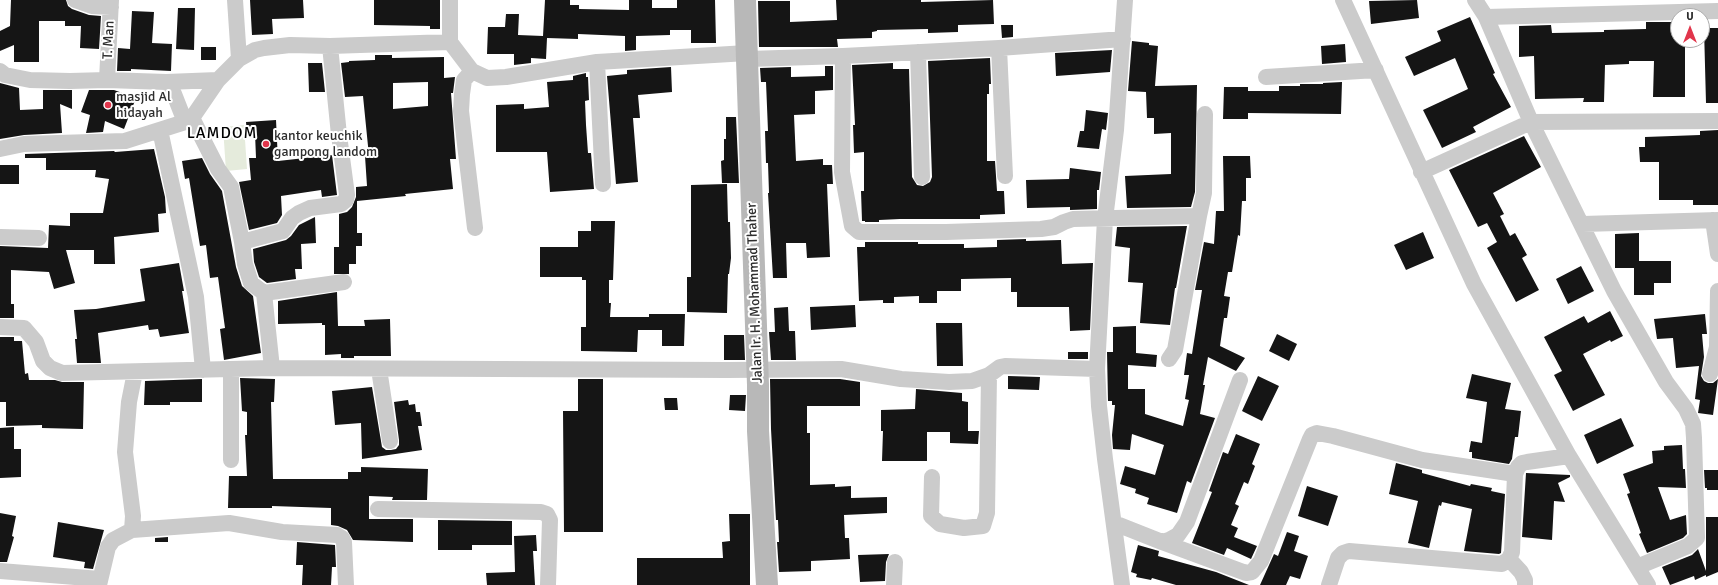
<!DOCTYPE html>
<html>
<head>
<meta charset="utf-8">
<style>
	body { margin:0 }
	#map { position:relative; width:1718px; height:585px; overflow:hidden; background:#fff; font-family:Signika,sans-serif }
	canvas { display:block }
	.north { position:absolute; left:1670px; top:8px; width:40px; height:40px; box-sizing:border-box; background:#fff; border:1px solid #ababab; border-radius:50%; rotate:0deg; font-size:11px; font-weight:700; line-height:16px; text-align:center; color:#2e2e2e }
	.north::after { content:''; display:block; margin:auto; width:14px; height:18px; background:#e1354b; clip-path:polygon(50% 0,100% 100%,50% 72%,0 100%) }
</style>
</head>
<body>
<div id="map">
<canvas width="1718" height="585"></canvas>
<div class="north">U</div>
</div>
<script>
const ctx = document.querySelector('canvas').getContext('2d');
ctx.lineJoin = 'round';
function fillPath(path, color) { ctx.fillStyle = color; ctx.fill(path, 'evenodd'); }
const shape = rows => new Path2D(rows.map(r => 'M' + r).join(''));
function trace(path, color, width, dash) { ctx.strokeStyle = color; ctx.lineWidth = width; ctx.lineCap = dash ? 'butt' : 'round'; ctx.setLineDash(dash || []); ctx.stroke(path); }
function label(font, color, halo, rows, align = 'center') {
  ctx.font = font + ' Signika,sans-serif'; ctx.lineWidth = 4; ctx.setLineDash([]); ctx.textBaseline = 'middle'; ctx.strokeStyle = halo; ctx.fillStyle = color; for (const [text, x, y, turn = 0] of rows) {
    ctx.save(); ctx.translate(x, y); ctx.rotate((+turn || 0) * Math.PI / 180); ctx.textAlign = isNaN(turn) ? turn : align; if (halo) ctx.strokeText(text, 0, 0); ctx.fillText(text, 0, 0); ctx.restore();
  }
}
fillPath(shape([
	[244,125,247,169,226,171,223,127]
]), '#e5ebdc');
fillPath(shape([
	[11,0,66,0,68,6,72,9,89,15,101,16,99,49,80,48,81,26,65,26,65,21,39,21,39,62,14,62,14,45,0,51,0,31,10,26],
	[250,0,303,0,304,18,272,19,273,34,252,35],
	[374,0,440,0,440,29,430,29,430,26,374,25],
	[545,0,570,0,570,5,579,5,579,9,629,10,629,0,652,0,652,8,677,8,677,0,715,0,716,43,691,43,691,30,670,30,670,35,636,36,636,50,625,51,625,36,578,34,578,39,547,38,546,59,531,58,531,63,514,65,514,54,487,54,488,27,505,27,506,14,519,14,518,35,543,36],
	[836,0,921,0,921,2,993,0,994,24,958,25,958,32,928,33,928,29,877,30,877,31,872,32,872,38,837,39,838,47,759,47,758,1,790,1,790,22,837,20],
	[1417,0,1419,18,1371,24,1369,1],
	[178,8,195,8,194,50,176,49],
	[132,11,154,12,152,43,172,44,171,71,131,69,131,71,117,71,118,48,130,49],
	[1470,17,1495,73,1493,74,1511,107,1473,127,1476,132,1442,148,1423,110,1468,89,1455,58,1414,76,1405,57,1441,41,1437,31],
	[1646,22,1678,22,1678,40,1685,40,1685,97,1653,97,1654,61,1629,61,1629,64,1605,65,1604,102,1583,102,1584,98,1535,99,1534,56,1519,57,1519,26,1551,25,1552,33,1604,32,1604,30,1646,29],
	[1001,25,1013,25,1013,37,1002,38],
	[1704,28,1718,28,1718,103,1706,103],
	[1132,41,1149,43,1149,45,1158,46,1155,86,1197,85,1195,192,1191,207,1127,208,1125,176,1171,174,1171,133,1154,134,1154,118,1147,118,1146,92,1128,91],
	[1345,44,1346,62,1322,64,1321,46],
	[201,47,216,47,216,60,201,60],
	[1112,50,1110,72,1056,76,1055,53],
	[375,55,392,55,392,58,444,57,444,78,455,77,453,93,451,93,456,159,450,159,453,189,405,194,406,196,357,201,357,233,362,233,362,246,356,246,356,264,349,264,349,274,334,274,334,247,339,247,339,214,347,212,352,207,356,197,356,187,367,186,365,156,369,156,363,96,345,97,341,63,349,62,349,61,375,60],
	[428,82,428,106,393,109,393,83],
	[990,58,991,84,989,84,989,94,987,94,987,161,995,161,997,191,1004,191,1005,214,980,215,980,219,900,219,879,220,879,222,865,222,865,221,862,221,861,191,864,191,864,152,854,153,853,125,855,125,852,65,893,63,893,69,909,69,912,177,917,185,923,186,930,182,932,177,928,61],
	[308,63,322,63,325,92,309,92],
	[825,66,833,66,833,90,815,91,815,114,794,115,796,161,823,159,823,165,832,165,833,184,827,184,830,257,807,258,806,243,786,243,787,278,773,278,768,193,769,193,768,163,766,163,765,131,768,131,766,82,761,82,760,68,791,67,791,77,825,76],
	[671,67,672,92,638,95,640,118,633,118,638,182,616,184,607,76,627,74,627,70],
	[586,73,586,77,588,77,589,100,585,101,586,125,588,153,591,153,594,189,550,192,547,152,496,152,496,105,524,104,524,109,549,107,547,82,573,80,573,76],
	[1342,82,1341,114,1248,113,1248,119,1223,119,1224,87,1248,87,1248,91,1279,91,1279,86,1300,86,1300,84,1323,84,1323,83],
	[0,83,19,88,20,110,43,109,43,90,72,90,72,109,60,104,62,133,24,135,0,139],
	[89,90,114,90,136,98,124,129,105,121,103,132,86,133,90,115,81,112],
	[1086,110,1108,113,1106,130,1102,129,1099,149,1077,147,1080,131,1084,131],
	[726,117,736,117,739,183,722,183,721,161,724,160,724,139,726,139],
	[276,120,278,161,332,155,337,195,322,197,321,190,281,196,282,215,277,223,249,230,239,182,251,180,249,158,256,158,255,133,247,133,246,122],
	[1718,130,1718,205,1693,205,1693,200,1659,200,1659,162,1640,162,1639,147,1645,147,1645,137,1700,135,1700,131],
	[1524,136,1541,167,1493,193,1504,214,1500,216,1510,236,1515,233,1527,255,1522,258,1539,290,1516,302,1487,248,1497,242,1487,223,1478,227,1449,170],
	[154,149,165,197,166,213,158,214,159,232,114,237,115,264,94,264,94,250,66,250,75,283,54,289,49,272,11,270,11,304,14,304,14,318,0,318,0,246,48,248,49,225,70,226,70,213,103,213,109,179,95,177,96,170,46,170,46,158,25,158,25,154,114,151,115,152],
	[1223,156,1250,156,1251,178,1246,178,1246,201,1242,201,1240,236,1238,235,1232,272,1228,272,1224,296,1230,297,1227,318,1224,318,1220,346,1245,358,1236,371,1208,357,1203,385,1205,385,1200,414,1215,418,1191,483,1187,481,1177,513,1147,504,1149,498,1135,493,1136,489,1120,484,1125,466,1155,475,1164,445,1132,434,1130,450,1113,449,1112,435,1115,405,1112,405,1112,401,1108,401,1107,352,1113,352,1113,327,1136,326,1136,353,1157,355,1156,367,1128,365,1128,389,1145,389,1145,414,1183,426,1189,400,1185,399,1189,375,1184,375,1187,353,1192,354,1199,309,1202,290,1195,290,1204,242,1214,244,1216,211,1224,211],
	[202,158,210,174,222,191,236,267,242,286,253,296,261,353,224,360,220,329,225,328,218,277,210,278,206,245,200,246,189,178,185,179,182,161],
	[0,165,19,165,19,184,0,184],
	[1070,168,1101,172,1099,190,1097,190,1097,209,1070,210,1070,207,1027,208,1026,180,1069,179],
	[727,184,728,222,730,222,731,258,729,274,728,274,727,313,687,312,687,277,691,277,691,185],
	[315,217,316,243,301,244,302,269,295,269,296,279,267,283,259,277,254,262,253,249,286,240,291,236,299,225],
	[591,221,615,221,613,280,609,280,609,303,611,303,610,317,649,317,649,314,685,314,684,346,662,346,662,330,638,330,637,352,581,351,581,327,586,327,586,280,582,280,582,277,540,277,540,247,578,247,578,231,591,231],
	[1187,226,1176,288,1175,288,1170,325,1140,323,1143,283,1128,282,1130,248,1115,246,1117,227],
	[1423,232,1434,258,1406,270,1394,245],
	[1639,233,1639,261,1671,261,1671,283,1654,283,1654,295,1634,295,1634,268,1615,268,1615,234],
	[1026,239,1026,241,1061,240,1062,264,1093,263,1090,330,1070,331,1069,307,1017,307,1017,292,1011,292,1011,278,961,279,961,291,937,291,937,303,919,303,919,296,894,297,894,303,883,303,883,300,859,301,857,247,865,247,865,242,918,242,918,244,964,244,964,248,997,247,997,240],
	[179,263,184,291,182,291,189,333,160,337,158,329,149,330,148,325,98,333,101,363,77,363,75,339,77,339,74,310,96,309,145,301,140,269],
	[1581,266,1594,291,1568,304,1556,279],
	[337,292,338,326,365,326,364,320,390,319,391,356,354,356,354,358,341,358,341,354,325,355,325,325,322,325,322,323,278,324,278,301],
	[855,305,856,327,811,330,810,307],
	[788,307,789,331,795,331,796,360,771,360,769,332,775,332,774,308],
	[1610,311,1623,336,1611,342,1610,340,1583,354,1605,395,1573,411,1554,375,1562,371,1544,337,1584,316,1588,323],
	[1705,314,1707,334,1702,334,1704,357,1701,376,1704,381,1708,383,1713,383,1718,379,1713,415,1698,413,1700,400,1695,399,1699,366,1676,368,1673,338,1657,339,1654,319],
	[936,323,962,323,963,366,937,366],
	[1277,334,1297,344,1289,361,1269,351],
	[724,335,744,335,745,360,724,360],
	[0,337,14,337,14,341,22,341,25,374,28,373,29,380,55,380,62,382,84,382,83,429,42,428,42,425,6,426,6,402,0,402],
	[1068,352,1088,352,1088,359,1068,359],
	[1472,374,1511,383,1505,409,1521,411,1518,437,1515,437,1512,459,1509,464,1472,458,1472,452,1469,452,1471,441,1482,443,1487,402,1466,398],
	[1008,376,1040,377,1039,390,1008,389],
	[1258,376,1279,386,1262,421,1242,411],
	[240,378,275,379,274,402,271,402,273,479,348,479,348,472,361,472,361,467,428,469,427,500,392,500,393,497,369,496,369,519,413,519,413,542,353,540,347,530,338,526,331,525,331,508,272,506,272,508,228,508,229,476,247,476,245,435,247,435,247,412,242,411],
	[202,379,202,402,170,402,170,405,144,405,145,381],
	[578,379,603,379,603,532,564,532,563,411,578,411],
	[770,379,840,379,860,382,860,406,807,406,807,433,810,433,810,485,835,484,835,487,851,486,851,498,887,497,887,513,844,515,845,538,849,538,850,559,811,561,811,571,779,572,777,542,779,542,778,520,776,520,771,429],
	[372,387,382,447,386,450,391,450,396,449,399,445,399,440,394,402,408,400,409,405,415,404,416,412,420,412,422,426,418,426,422,450,362,459,361,423,335,425,332,391],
	[916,389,962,393,962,401,968,402,968,431,979,431,978,444,950,443,950,432,927,432,927,461,882,461,883,431,881,431,881,410,915,409],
	[730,395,746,395,745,411,729,410],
	[664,398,677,398,678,410,665,410],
	[1621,418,1634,446,1597,464,1584,435],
	[14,427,14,449,21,449,21,477,0,478,0,428],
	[1236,434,1260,444,1252,464,1255,466,1248,484,1244,482,1235,504,1239,506,1231,525,1238,528,1234,537,1257,546,1251,559,1227,548,1224,555,1192,543,1212,492,1209,491,1223,452,1228,454],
	[1682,445,1683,469,1685,469,1686,488,1658,487,1670,520,1686,515,1687,534,1683,538,1647,553,1639,534,1641,533,1627,494,1630,493,1623,474,1653,463,1652,451,1664,450,1664,446],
	[1396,463,1422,470,1422,473,1470,486,1471,484,1492,488,1491,491,1505,494,1501,553,1499,554,1464,551,1472,509,1442,502,1441,506,1439,505,1429,548,1408,543,1418,501,1389,494],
	[1704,470,1718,470,1718,490,1707,490,1707,488,1705,488],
	[1526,473,1570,475,1570,477,1558,483,1565,502,1554,501,1552,540,1522,537],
	[1307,486,1338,496,1328,526,1298,516],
	[0,513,16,516,12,536,14,537,7,562,0,562],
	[729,514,750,514,750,585,637,585,637,558,723,558,722,542,730,541],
	[1706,517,1718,517,1718,572,1706,577,1706,575,1695,580,1694,576,1670,585,1662,567,1692,555,1698,549,1706,571],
	[438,520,512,521,512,545,472,545,472,550,438,550],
	[58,522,104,530,93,569,84,568,85,562,53,557],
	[1287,532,1299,536,1294,551,1308,556,1300,579,1290,576,1286,585,1260,585,1274,554,1278,556],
	[536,535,537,551,533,551,535,585,487,585,486,573,515,572,514,536],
	[168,537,168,542,155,542,155,538],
	[297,542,335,545,336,567,332,567,331,585,302,585,303,565,296,565],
	[1138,545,1159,551,1158,556,1216,572,1249,585,1176,585,1152,578,1151,580,1136,577,1137,574,1131,572],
	[889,554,886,562,885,581,860,582,858,555]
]), '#151515');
trace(shape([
	[75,0,92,6,111,7],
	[235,0,239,59],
	[1343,0,1474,284,1569,456,1648,585],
	[1475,0,1486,17,1718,11],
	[1486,17,1531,122,1614,291,1666,382,1686,409,1693,424,1694,438,1697,538,1688,546,1637,567],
	[450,42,450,0],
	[999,48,1005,176],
	[918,52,922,177],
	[843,56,842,172,852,226,859,232,946,232,1041,229,1054,227,1064,222,1073,219,1199,216,1175,350,1169,359],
	[748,59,843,56,999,48,1123,39],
	[597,62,603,184],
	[0,71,5,75,30,80,70,81,107,80,166,82,218,80],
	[472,71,464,80,462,94,461,111,475,228],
	[1266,77,1376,70],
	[107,80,111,0],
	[166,82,174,94,185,122],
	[192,118,218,169,231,187,242,242,245,264,251,283,264,293,272,368],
	[160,130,196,297,203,370],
	[0,149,24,144,125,141,185,122,192,118,218,80,239,59,255,50,264,48,290,45,330,46,450,42,472,71,487,78,506,77,597,62,747,53],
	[1421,172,1531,122,1718,121],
	[1199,216,1204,193,1205,114],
	[1713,220,1718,254],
	[1583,224,1718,220],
	[0,237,39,238],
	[242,242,283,231,292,218,299,213,310,208,341,204,346,200,347,195,339,135,330,46],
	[264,293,344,282],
	[0,327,24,328,36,342,43,361,50,368,62,373,272,368,727,370,841,369,901,379,949,382,972,381,989,375,1000,367,1005,366,1097,369],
	[231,369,231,460],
	[379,369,390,441],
	[1710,374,1717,347,1718,291],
	[932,477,931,516,940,524,964,528,983,526,987,513,989,375],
	[378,509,541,512,547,514,550,520,548,585],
	[1114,523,1162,542,1169,540,1178,535,1187,522,1240,380],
	[132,530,133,516,125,452,129,402,135,372],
	[1162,542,1246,573,1252,572,1261,561,1310,439,1312,435,1317,433,1333,436,1422,460,1515,474],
	[1509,559,1521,572,1525,580,1525,585],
	[0,571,100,579],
	[99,585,108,547,113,540,132,530,229,523,282,532,337,535,342,538,344,542,346,585],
	[894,585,895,562],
	[1122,585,1105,459,1099,406,1097,369,1105,219,1116,130,1125,0],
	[1329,585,1338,558,1343,553,1349,551,1502,564,1509,559,1512,552,1515,474,1518,467,1522,463,1527,462,1569,456]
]), '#cbcbcb', 16);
trace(shape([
	[745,0,758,385,758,431,767,585]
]), '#b8b8b8', 22);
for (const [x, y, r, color] of [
	[108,105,4,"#e1354b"],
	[266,144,4,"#e1354b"]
]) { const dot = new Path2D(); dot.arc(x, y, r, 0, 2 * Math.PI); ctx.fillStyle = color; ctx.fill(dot); trace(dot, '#fff', 1.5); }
label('14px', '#2e2e2e', '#fff', [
	["T. Man",109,40,-87],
	["Jalan Ir. H. Mohammad Thaher",755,293,-92]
]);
label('14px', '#2e2e2e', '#fff', [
	["masjid Al",116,97],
	["hidayah",116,113],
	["kantor keuchik",274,136],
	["gampong landom",274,152]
], 'left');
ctx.letterSpacing = '1px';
label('16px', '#000', '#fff', [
	["LAMDOM",222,134]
]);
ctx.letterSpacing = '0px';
</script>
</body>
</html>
